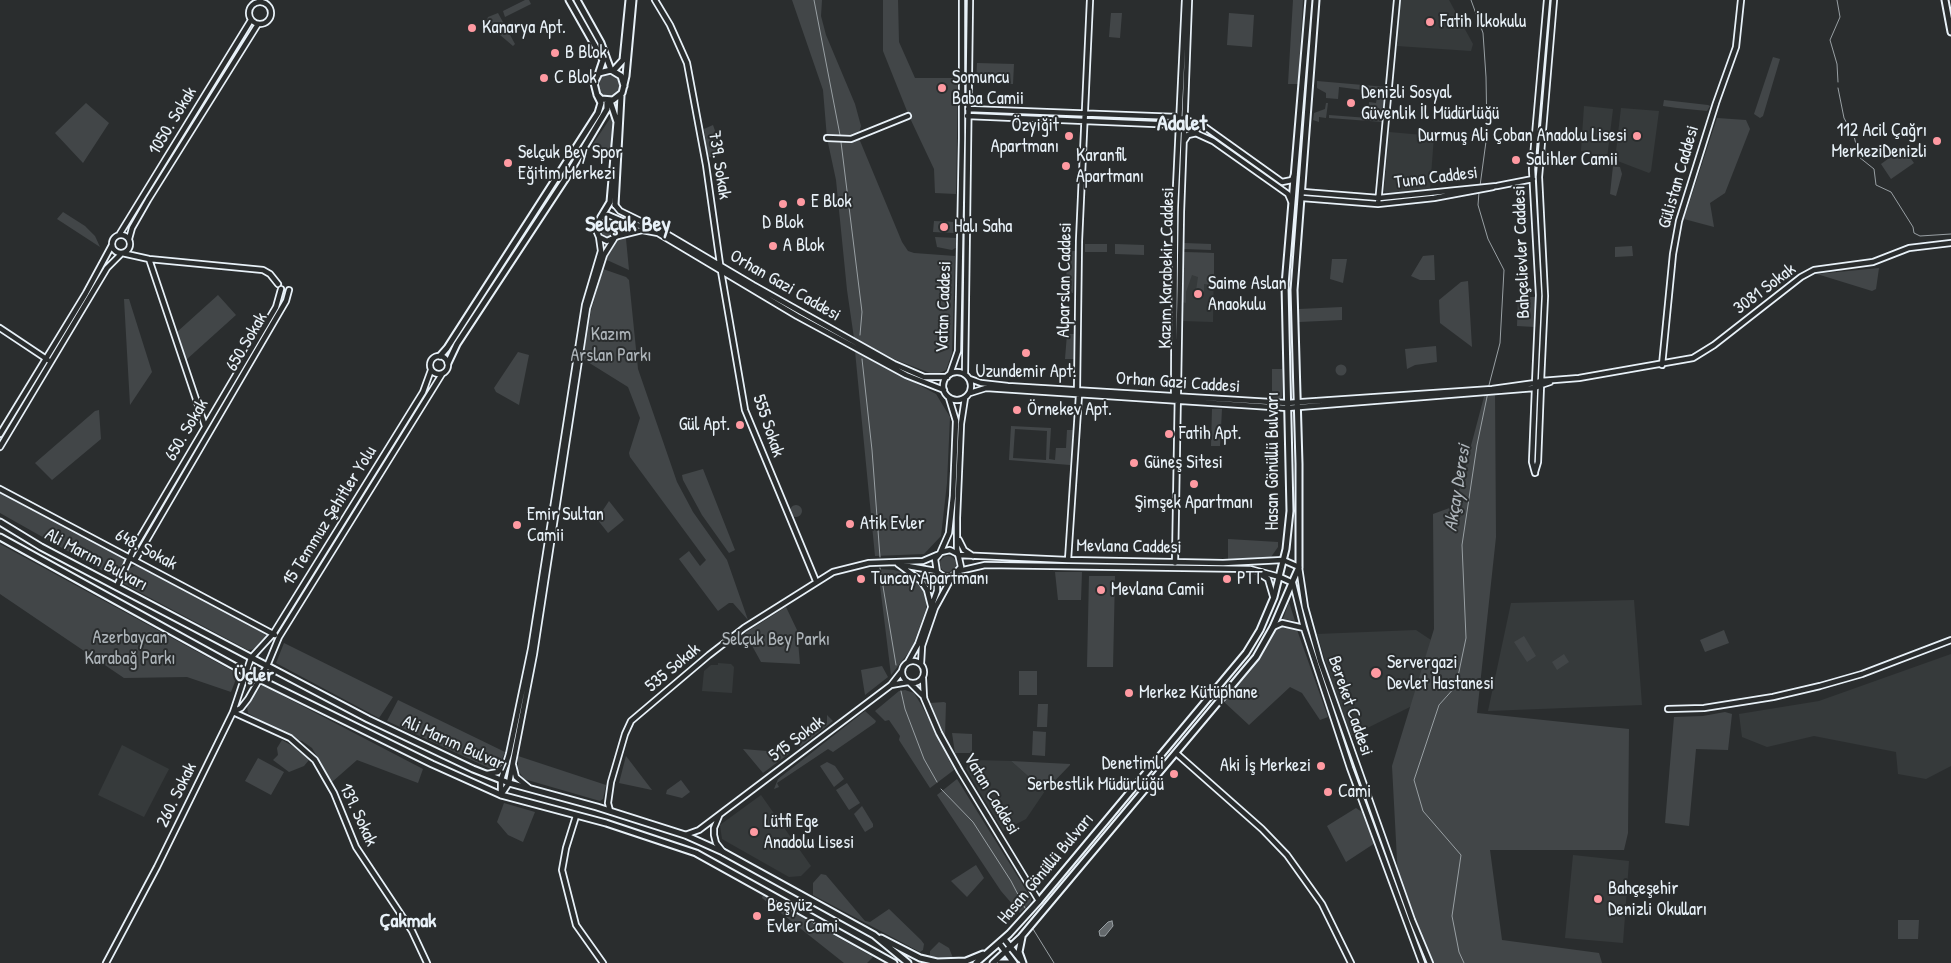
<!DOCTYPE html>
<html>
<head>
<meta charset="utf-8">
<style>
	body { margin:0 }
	canvas { display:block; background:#2a2d2e }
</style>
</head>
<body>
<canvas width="1951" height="963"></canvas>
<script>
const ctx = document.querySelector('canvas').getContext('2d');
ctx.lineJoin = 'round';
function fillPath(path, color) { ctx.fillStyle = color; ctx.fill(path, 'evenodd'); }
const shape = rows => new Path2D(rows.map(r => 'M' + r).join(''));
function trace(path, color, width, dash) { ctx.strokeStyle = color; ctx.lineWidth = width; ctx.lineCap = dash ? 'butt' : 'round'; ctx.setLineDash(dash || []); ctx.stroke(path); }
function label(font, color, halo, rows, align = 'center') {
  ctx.font = font + ' "Patrick Hand",sans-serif'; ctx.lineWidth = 4; ctx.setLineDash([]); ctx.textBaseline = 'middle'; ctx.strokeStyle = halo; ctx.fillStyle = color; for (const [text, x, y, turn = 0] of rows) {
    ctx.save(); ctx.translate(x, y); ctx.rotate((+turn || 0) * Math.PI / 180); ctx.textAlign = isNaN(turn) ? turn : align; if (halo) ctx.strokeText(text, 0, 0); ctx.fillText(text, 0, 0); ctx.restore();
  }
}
fillPath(shape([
	[1400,0,1449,0,1473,44,1471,51,1397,46],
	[1584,106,1613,109,1607,158,1581,151],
	[1621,108,1659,111,1651,171,1649,173,1615,160],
	[1389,132,1434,136,1430,189,1390,196,1384,191],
	[1182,252,1214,253,1213,322,1182,321],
	[1634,600,1642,705,1488,711,1511,603],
	[1416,630,1431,640,1414,705,1349,737,1317,634],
	[1951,654,1951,766,1926,779,1898,774,1896,752,1814,736,1767,747,1742,737,1739,714,1819,701],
	[718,663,731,664,734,667,732,693,702,691,704,671,711,665,718,665],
	[122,745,169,769,144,817,98,795],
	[974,760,1011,761,1045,791,1026,819,1003,831,966,769,968,763],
	[761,795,811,866,801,876,789,877,722,839,720,825],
	[1573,855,1629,861,1623,943,1565,938]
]), '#363a3b');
fillPath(shape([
	[525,0,529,0,531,4,505,17,503,11],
	[792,0,822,0,821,16,826,35,855,104,861,126,858,136,902,242,908,251,914,253,955,256,952,353,946,370,935,375,894,359,854,338,847,290,836,180,827,138,823,90],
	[883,0,898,0,899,42,915,78,958,78,956,194,935,193,934,169,909,116,883,51],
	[1293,0,1303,0,1298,84,1288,84],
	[498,13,515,44,513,46,486,23,488,17],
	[1111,13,1122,13,1120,38,1109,37],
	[1229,13,1254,15,1252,47,1227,45],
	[1773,57,1780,59,1763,116,1760,118,1754,114],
	[977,63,1014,64,1013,84,976,83],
	'598 86a11 11 0 1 1 22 0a11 11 0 1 1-22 0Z',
	[1317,81,1386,87,1383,122,1329,118,1329,115,1368,118,1369,102,1376,103,1378,92,1339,87,1338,99,1326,98,1326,93,1317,88],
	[1664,100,1708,105,1710,106,1707,111,1677,108,1663,106],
	[86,103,109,123,83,163,55,133],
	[1326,103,1328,103,1326,118,1319,117,1319,122,1313,120,1314,113,1325,109],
	[613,114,614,119,611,154,593,144],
	[1717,118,1746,120,1750,129,1725,193,1710,203,1714,227,1684,219],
	[713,125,721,148,718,156,710,157,708,156,704,129],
	[1903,148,1914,163,1891,179,1881,164],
	[1613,166,1620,167,1622,174,1616,196,1610,194],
	[63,212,85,226,95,236,100,247,57,219],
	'600 228a9 9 0 1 1 18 0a9 9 0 1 1-18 0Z',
	[934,221,955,222,954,233,933,232],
	[935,237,957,238,957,247,952,250,937,247],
	[625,238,626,239,629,270,607,260,607,255,615,242],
	[1184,243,1211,244,1211,250,1184,249],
	[1085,244,1107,244,1107,252,1085,252],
	[1115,244,1144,245,1144,255,1115,254],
	[1632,246,1633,256,1615,257,1615,247],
	[1067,251,1075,251,1073,293,1066,292],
	[1182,252,1214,253,1214,285,1204,284,1204,292,1196,291,1198,277,1192,275,1186,292,1186,303,1182,302],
	[1434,255,1435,280,1420,280,1411,276,1423,256],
	[1332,259,1347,259,1343,283,1330,279],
	[1879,268,1876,289,1872,291,1817,274],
	[603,269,626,277,629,280,638,369,677,482,693,512,727,560,748,620,733,603,729,603,718,611,679,559,689,551,700,566,706,560,630,457,629,453,640,418,628,387,583,359,591,311],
	[1468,281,1472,347,1440,323,1439,300,1461,282],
	[218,295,236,315,186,360,177,332],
	[1518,297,1535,297,1535,327,1517,326],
	[124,299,129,299,152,372,130,405],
	[1342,307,1342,320,1299,322,1299,309],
	[1067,334,1075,334,1075,359,1065,359],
	[1436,346,1437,362,1415,365,1407,369,1405,349],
	[855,351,936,394,950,417,947,483,941,536,924,554,875,556],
	[518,352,529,355,519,405,496,392,494,388],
	'1335.5 370a5.5 5.5 0 1 1 11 0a5.5 5.5 0 1 1-11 0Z',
	[1272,369,1282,369,1282,397,1279,399,1272,399],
	[1485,393,1495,393,1496,537,1477,713,1629,729,1628,833,1624,850,1490,850,1502,940,1599,953,1602,963,1430,963,1399,897,1392,766,1434,629,1433,514,1455,506],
	[1212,409,1222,409,1220,446,1211,446],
	[99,410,101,439,52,480,35,463,95,411],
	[1011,426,1051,428,1049,459,1055,460,1056,448,1066,448,1067,430,1073,430,1070,465,1009,460],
	[1015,429,1047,431,1046,460,1013,458],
	[703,469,735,550,729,553,702,515,683,480,682,475],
	[0,493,121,556,124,560,124,566,117,579,0,513],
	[609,501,624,520,608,533,597,519],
	'790 511a6 6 0 1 1 12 0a6 6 0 1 1-12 0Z',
	[1228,539,1278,542,1278,547,1271,557,1228,559],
	[0,544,238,674,231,692,187,677,124,678,0,594],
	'940 564a8 8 0 1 1 16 0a8 8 0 1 1-16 0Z',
	[136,565,263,632,266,636,256,649,248,650,124,584,129,569],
	[878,569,894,570,911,575,924,589,926,598,926,609,912,648,891,675],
	[1055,572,1082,572,1081,600,1058,600],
	[1089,576,1115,576,1113,667,1087,667],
	[1289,602,1295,621,1283,619],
	[786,607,797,630,800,664,761,662,745,633],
	[1278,624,1296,627,1328,717,1320,720,1302,693,1290,687,1249,725,1223,701,1259,659],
	[1724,630,1729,643,1705,652,1700,640],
	[1524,636,1536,656,1527,662,1514,642],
	[284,643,393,697,379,718,276,663],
	[1564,654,1569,662,1557,670,1552,662],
	[882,666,888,677,865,695,861,670],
	[1019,671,1037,671,1037,695,1019,695],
	[262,685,423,769,418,783,357,760,332,782,312,748,302,741,290,738,248,713,247,706],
	[905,690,914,693,922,706,954,770,930,788,899,740,900,736,889,720,885,721,875,711,899,691],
	[398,700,505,752,498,768,491,769,387,721],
	[944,702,946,703,945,736,930,703],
	[1038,704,1048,704,1047,727,1037,727],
	[865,711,876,721,875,723,833,752,828,749,777,783,779,787,774,789,778,779],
	[1725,712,1732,714,1728,750,1696,749,1689,826,1665,823,1674,717,1703,716],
	[827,715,833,721,800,747,798,732,811,733,811,725,822,726,827,723],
	[1033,731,1046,732,1045,756,1032,755],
	[952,733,972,734,972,753,955,753],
	[282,740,303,752,309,760,304,766,289,772,273,760,278,755,277,748],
	[743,749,790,753,763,773],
	[518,756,606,785,603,799,600,801,524,779,518,770],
	[626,756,652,790,619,783],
	[258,758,284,772,271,795,245,781],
	[1011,761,1070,764,1070,765,1045,791],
	[827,762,835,766,844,779,834,787,820,766],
	[957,779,1031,898,1031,902,1020,913,1001,891,937,795],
	[681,780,690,792,682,798,666,794,667,790],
	[847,783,860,803,849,810,836,790],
	[504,803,535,812,523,842,508,835,497,822],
	[862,806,873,824,873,827,865,832,854,814],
	[1356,808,1362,812,1375,843,1346,862,1327,826],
	[976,865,984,878,967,897,951,881],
	[821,874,826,875,865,921,870,922,889,909,921,940,924,944,923,950,920,952,813,895,813,883],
	[763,895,805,919,873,957,867,963,844,963,762,898],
	[1898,920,1919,920,1918,939,1898,939],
	[939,942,949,948,953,958,938,959,930,956,930,951]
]), '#424648');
const water = shape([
	[1112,921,1113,926,1105,936,1100,936,1099,931,1108,922,1112,921]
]);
fillPath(water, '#63686b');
trace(water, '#989fa3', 1);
trace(shape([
	[814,0,840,135],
	[1471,0,1483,33,1486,77,1487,134,1480,186],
	[1837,0,1840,17,1830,40,1837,64,1838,82],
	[1838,88,1844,118,1854,136,1859,157,1874,169,1876,185,1891,192,1913,227,1914,233,1920,236,1951,234],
	[841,142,862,312,860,335],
	[1479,192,1478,205,1488,239,1504,270,1500,343,1488,389],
	[862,359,872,450,880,557],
	[880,568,896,665],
	[901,691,905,709,924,759,937,782],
	[941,789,973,822,1011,881,1025,908],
	[1033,929,1054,963],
	[1464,963,1459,952,1452,916,1461,855,1423,811,1414,780,1439,705,1456,686,1466,638,1462,545,1477,445,1488,392]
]), '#989fa3', 1);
const minor = shape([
	[655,0,670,25,687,63,706,165,721,271,745,410,816,581],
	[1554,0,1539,177,1545,296,1541,381,1541,385,1535,388,1535,383,1541,381,1579,378,1693,358,1714,345,1801,277,1814,270,1873,262,1909,248,1951,243],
	'249 13a11 11 0 1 1 22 0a11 11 0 1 1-22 0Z',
	[968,109,1178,117,1205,127,1282,182,1292,180,1294,175],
	[967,116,1178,125,1213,141,1288,194,1291,201],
	[827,138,851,139,908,116],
	[1184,141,1188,135,1197,133],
	[1303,192,1379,198,1497,186,1533,179],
	[1302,198,1378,204,1434,198,1493,187],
	[1378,204,1397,0],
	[615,205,620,211,665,233,753,285,894,364,924,377,947,377],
	[619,221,621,229,618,236,607,241,599,237,596,230,598,222,601,217,608,215,629,224,648,227],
	'112 244a9 9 0 1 1 18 0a9 9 0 1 1-18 0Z',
	[119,235,251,20],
	[618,236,642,230,658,233,797,316,906,375,944,390],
	[129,239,132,228,148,200,258,24],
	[149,259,205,426],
	[0,328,48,360],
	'430 365a9 9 0 1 1 18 0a9 9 0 1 1-18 0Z',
	[1662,365,1673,254,1679,221,1716,103,1736,47,1741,0],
	'943 386a14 14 0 1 1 28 0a14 14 0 1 1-28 0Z',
	[950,374,958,351,962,138,962,0],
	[965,374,970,0],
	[970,379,981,383,1008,386,1287,403,1492,389,1535,383,1539,295,1532,169,1547,0],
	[970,393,986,388,1287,408,1535,388,1532,462,1535,473],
	[1174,398,1175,208,1185,0],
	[0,434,86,293,112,245],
	[0,447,107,268,122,253,149,259,263,270,270,274,278,284],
	[1535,472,1538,462,1541,385,1550,382],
	[0,489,275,635],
	[959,540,964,550,973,556],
	[941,551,949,533,953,496,956,421,949,398],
	[958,554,950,550,941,552,935,559,937,572,944,577,952,577,961,567,957,549,957,518,961,424,965,398],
	[958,555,1068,560,1223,563,1283,560,1299,567,1305,607,1320,661,1412,920,1430,963],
	[135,560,286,301,289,290],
	[1068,560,1079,395,1077,390,1079,241,1090,0],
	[1175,563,1181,212,1189,0],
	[898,564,921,581,927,590,931,606],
	[902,565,936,571],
	[959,571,985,565,1250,569,1280,577,1293,583,1304,628,1350,768,1422,963],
	[1260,574,1268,579,1273,596],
	[117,586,135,546,276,307,281,289],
	[1273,627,1282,623,1304,628],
	'902 672a11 11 0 1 1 22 0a11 11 0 1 1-22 0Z',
	[908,662,918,644,937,591,937,573],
	[921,664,922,646,935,608,952,577],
	[923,678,924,698,939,733,960,771,1039,901],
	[910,683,924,697],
	[891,685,902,671],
	[891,685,908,682],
	[1668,709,1704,708,1773,697,1820,686,1862,674,1951,640],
	[233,712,241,708,248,699,267,666,279,637,442,374],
	[233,712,290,738,315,760,334,793,356,847,412,931,427,963],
	[1176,753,1262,829,1287,855,1322,904,1351,963],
	[513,765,516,777,528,787],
	[487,774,498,772,504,766],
	[501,793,501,780,509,754,531,649,585,305,601,251,599,237],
	[501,795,509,783,534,654,587,308,604,255,614,239],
	[610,811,608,803,611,782,625,734,631,721,709,655,744,628,833,572,869,563,923,561,937,555],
	[576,816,566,848,562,870,576,925,603,963],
	[719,816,714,828,714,835,716,843,723,852],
	[685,835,699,830,891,685],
	[106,963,157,867,233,712,251,658,273,634,423,392,431,370]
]);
const major = shape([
	[569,0,603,60,599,72],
	[577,0,601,43,611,70],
	[1945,0,1951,32],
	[613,71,623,60,629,0],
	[624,86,621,76,611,70,599,73,594,83,597,95,601,99,613,100,622,93,623,89,626,76,633,0],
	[615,205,621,96],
	[601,217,610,202,617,122,610,101],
	[440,356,447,348,598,113,601,103,597,95],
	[448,363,457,344,566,178,607,109,607,101],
	[0,522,41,547,368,719,473,769,509,783,597,807,685,835,723,852,874,935,908,963],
	[0,537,245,672,432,764,501,795,606,823,696,853,894,963],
	[1022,937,1019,952,1023,963],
	[881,938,920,958,937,962,966,961,983,954],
	[1004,939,1020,959],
	[999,943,1014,963],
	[976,963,1009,934,1039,901,1246,653,1260,630,1274,597,1286,549,1290,511,1285,285,1309,0],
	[993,963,1021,937,1256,657,1273,627,1295,576,1299,567,1299,464,1294,290,1316,0],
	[1000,963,1011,963]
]);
trace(minor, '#e8f1f8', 8);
trace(major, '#e8f1f8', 9);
trace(minor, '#2a2d2e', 4.5);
trace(major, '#2a2d2e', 5);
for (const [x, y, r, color] of [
	[1430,22,5,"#ff9aa2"],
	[472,28,5,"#ff9aa2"],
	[555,53,5,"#ff9aa2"],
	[544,78,5,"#ff9aa2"],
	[942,88,5,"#ff9aa2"],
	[1351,103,5,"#ff9aa2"],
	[1069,136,5,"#ff9aa2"],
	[1637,136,5,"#ff9aa2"],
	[1937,141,5,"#ff9aa2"],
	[1516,160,5,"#ff9aa2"],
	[508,163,5,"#ff9aa2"],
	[1066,166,5,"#ff9aa2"],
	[801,202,5,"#ff9aa2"],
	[783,204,5,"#ff9aa2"],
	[944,227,5,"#ff9aa2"],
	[773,246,5,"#ff9aa2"],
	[1198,294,5,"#ff9aa2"],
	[1026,353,5,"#ff9aa2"],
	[1017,410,5,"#ff9aa2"],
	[740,425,5,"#ff9aa2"],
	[1169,434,5,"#ff9aa2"],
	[1134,463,5,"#ff9aa2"],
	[1194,484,5,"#ff9aa2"],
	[850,524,5,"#ff9aa2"],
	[517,525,5,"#ff9aa2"],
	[861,579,5,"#ff9aa2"],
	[1227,579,5,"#ff9aa2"],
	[1101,590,5,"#ff9aa2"],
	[1376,673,6,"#ff9aa2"],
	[1129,693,5,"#ff9aa2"],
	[1321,766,5,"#ff9aa2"],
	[1174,774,5,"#ff9aa2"],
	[1328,792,5,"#ff9aa2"],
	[754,832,5,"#ff9aa2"],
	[1598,899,5,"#ff9aa2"],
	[757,916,5,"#ff9aa2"]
]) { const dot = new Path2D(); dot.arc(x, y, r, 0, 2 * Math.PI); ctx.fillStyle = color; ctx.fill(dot); trace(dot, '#2a2d2e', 2); }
label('18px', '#e8f1f8', '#2a2d2e', [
	["Fatih İlkokulu",1440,22],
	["Kanarya Apt.",482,28],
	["B Blok",565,53],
	["C Blok",554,78],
	["Somuncu",952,78],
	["Baba Camii",952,99],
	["Denizli Sosyal",1361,93],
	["Güvenlik İl Müdürlüğü",1361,114],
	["Özyiğit",1059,126,"right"],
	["Apartmanı",1059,147,"right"],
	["112 Acil Çağrı",1927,131,"right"],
	["MerkeziDenizli",1927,152,"right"],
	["Durmuş Ali Çoban Anadolu Lisesi",1627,136,"right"],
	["Selçuk Bey Spor",518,153],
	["Eğitim Merkezi",518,174],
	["Karanfil",1076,156],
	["Apartmanı",1076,177],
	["Salihler Camii",1526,160],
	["E Blok",811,202],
	["D Blok",783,223,"center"],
	["Halı Saha",954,227],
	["A Blok",783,246],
	["Saime Aslan",1208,284],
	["Anaokulu",1208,305],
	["Uzundemir Apt.",1026,372,"center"],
	["Örnekev Apt.",1027,410],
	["Gül Apt.",730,425,"right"],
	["Fatih Apt.",1179,434],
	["Güneş Sitesi",1144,463],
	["Şimşek Apartmanı",1194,503,"center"],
	["Emir Sultan",527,515],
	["Camii",527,536],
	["Atik Evler",860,524],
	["Tuncay Apartmanı",871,579],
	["PTT",1237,579],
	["Mevlana Camii",1111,590],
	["Servergazi",1387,663],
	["Devlet Hastanesi",1387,684],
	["Merkez Kütüphane",1139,693],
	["Denetimli",1164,764,"right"],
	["Serbestlik Müdürlüğü",1164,785,"right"],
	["Aki İş Merkezi",1311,766,"right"],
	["Cami",1338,792],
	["Lütfi Ege",764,822],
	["Anadolu Lisesi",764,843],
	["Bahçeşehir",1608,889],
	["Denizli Okulları",1608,910],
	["Beşyüz",767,906],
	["Evler Cami",767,927]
], 'left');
label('18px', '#e8f1f8', '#2a2d2e', [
	["1050. Sokak",173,121,-59],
	["739. Sokak",719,165,81],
	["Gülistan Caddesi",1679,177,-74],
	["Tuna Caddesi",1436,178,-7],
	["Bahçelievler Caddesi",1522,252,-92],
	["Kazım Karabekir Caddesi",1167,268,-89],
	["Alparslan Caddesi",1065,280,-89],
	["Orhan Gazi Caddesi",785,286,30],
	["3081 Sokak",1765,289,-37],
	["Vatan Caddesi",944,307,-88],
	["650 Sokak",247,342,-60],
	["Orhan Gazi Caddesi",1178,383,4],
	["555 Sokak",768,426,71],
	["650. Sokak",187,430,-60],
	["Hasan Gönüllü Bulvarı",1273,461,-90],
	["15 Temmuz Şehitler Yolu",330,516,-58],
	["Mevlana Caddesi",1129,547,1],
	["648. Sokak",146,550,28],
	["Ali Marım Bulvarı",96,560,28],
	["535 Sokak",673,668,-40],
	["Bereket Caddesi",1350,706,71],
	["515 Sokak",797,739,-37],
	["Ali Marım Bulvarı",455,744,24],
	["Vatan Caddesi",991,794,59],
	["260. Sokak",177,795,-64],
	["139. Sokak",358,815,65],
	["Hasan Gönüllü Bulvarı",1046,869,-50]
]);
label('18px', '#aeb5ba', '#2a2d2e', [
	["Kazım",611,335],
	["Arslan Parkı",611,356],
	["Azerbaycan",130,638],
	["Karabağ Parkı",130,659],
	["Selçuk Bey Parkı",776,640]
]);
label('italic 19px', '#acb3b9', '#2a2d2e', [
	["Akçay Deresi",1458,488,-81]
]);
label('bold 20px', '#e8f1f8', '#2a2d2e', [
	["Üçler",254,676],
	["Çakmak",408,922]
]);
label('bold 22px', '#e8f1f8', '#2a2d2e', [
	["Adalet",1182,124],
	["Selçuk Bey",628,225]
]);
</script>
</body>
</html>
